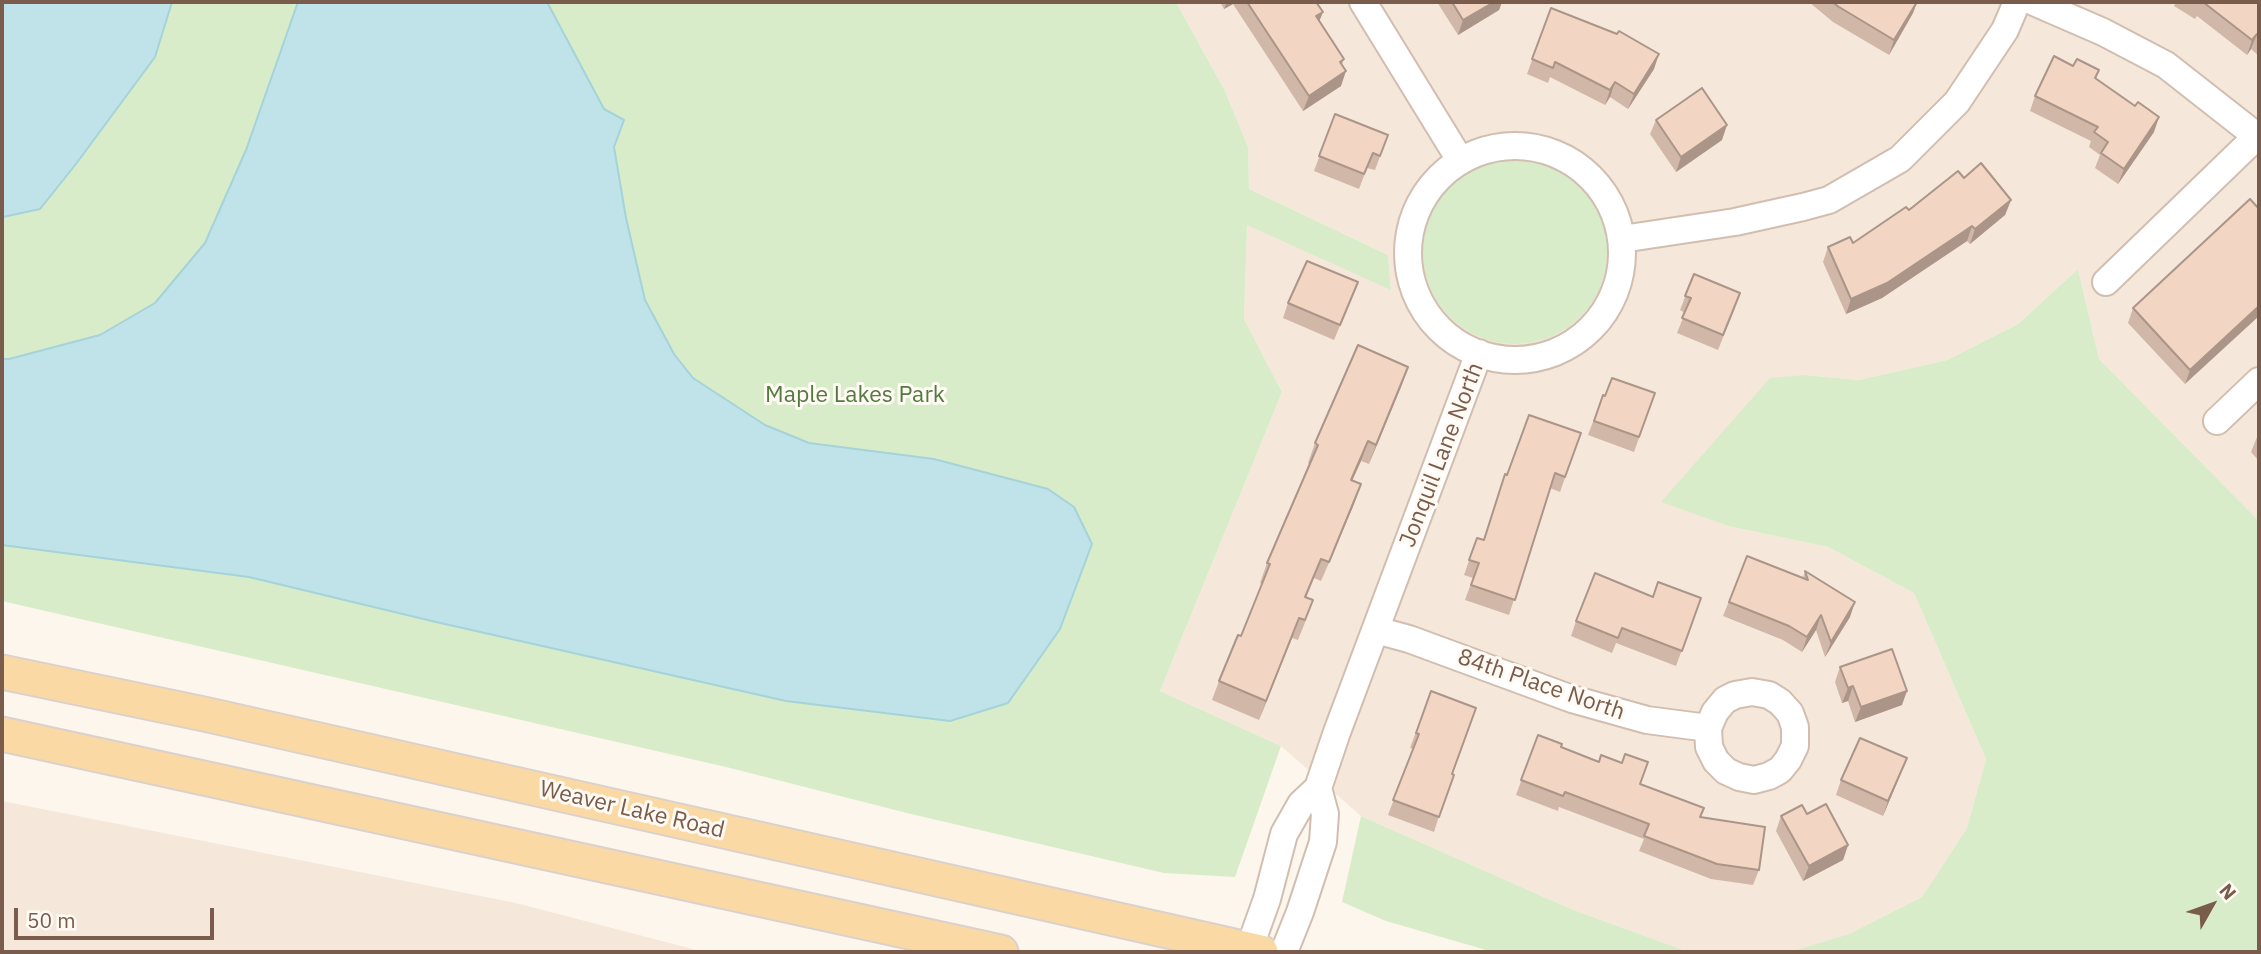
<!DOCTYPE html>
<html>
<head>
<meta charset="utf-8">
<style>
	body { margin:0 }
	#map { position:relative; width:2261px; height:954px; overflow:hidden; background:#fdf6ec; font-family:"IBM Plex Sans",sans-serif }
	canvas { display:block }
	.frame { position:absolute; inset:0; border:4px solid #7a5c4d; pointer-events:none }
	.north { position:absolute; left:2177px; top:870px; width:70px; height:70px; -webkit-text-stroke:5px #fffaf3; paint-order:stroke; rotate:50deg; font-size:19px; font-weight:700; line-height:28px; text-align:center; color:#7a5c4d }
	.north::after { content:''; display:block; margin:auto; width:24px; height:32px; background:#7a5c4d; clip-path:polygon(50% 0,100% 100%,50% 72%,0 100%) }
	.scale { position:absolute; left:14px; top:908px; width:200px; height:32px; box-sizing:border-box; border:4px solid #7a5c4d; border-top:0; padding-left:9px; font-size:21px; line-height:24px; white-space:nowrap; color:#7a5c4d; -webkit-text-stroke:5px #fffaf3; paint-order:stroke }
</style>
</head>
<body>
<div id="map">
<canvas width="2261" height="954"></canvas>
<div class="frame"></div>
<div class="north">N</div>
<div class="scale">50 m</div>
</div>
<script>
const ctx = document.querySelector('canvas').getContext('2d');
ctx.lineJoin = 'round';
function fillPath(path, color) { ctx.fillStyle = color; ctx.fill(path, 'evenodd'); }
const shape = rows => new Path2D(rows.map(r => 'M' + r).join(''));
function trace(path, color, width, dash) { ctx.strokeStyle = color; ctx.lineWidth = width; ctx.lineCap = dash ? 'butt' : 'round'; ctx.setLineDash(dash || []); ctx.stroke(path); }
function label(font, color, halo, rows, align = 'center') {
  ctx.font = font + ' "IBM Plex Sans",sans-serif'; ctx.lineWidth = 6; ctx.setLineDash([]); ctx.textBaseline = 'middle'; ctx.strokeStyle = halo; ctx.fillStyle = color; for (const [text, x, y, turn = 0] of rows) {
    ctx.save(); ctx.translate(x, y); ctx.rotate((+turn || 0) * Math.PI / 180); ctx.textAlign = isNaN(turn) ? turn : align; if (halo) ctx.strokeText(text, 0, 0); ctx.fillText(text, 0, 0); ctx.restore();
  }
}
fillPath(shape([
	[1176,2,2259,2,2259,521,2099,359,2078,269,2018,324,1947,360,1859,380,1805,375,1710,448,1662,502,1728,526,1828,547,1914,593,1986,759,1967,828,1922,897,1849,934,1789,952,1689,952,1571,909,1361,816,1281,746,1160,691,1282,392,1244,319,1247,224,1391,289,1388,255,1249,189,1248,147,1225,91],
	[2,801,516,903,704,952,2,952]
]), '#f5e8da');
fillPath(shape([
	[2,2,1176,2,1225,91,1248,147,1249,189,1388,255,1391,290,1247,225,1244,319,1282,392,1160,691,1281,746,1235,877,1164,873,911,814,726,767,2,601],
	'1423 252a92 92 0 1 1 184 0a92 92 0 1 1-184 0Z',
	[2078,269,2099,359,2259,521,2259,952,1789,952,1849,934,1922,897,1967,828,1986,759,1914,593,1828,547,1728,526,1661,502,1770,378,1805,375,1859,380,1947,360,2018,324],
	[1361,816,1571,909,1689,952,1493,952,1386,921,1342,902]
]), '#d8ecc9');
const water = shape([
	[2,2,172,2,155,57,76,164,40,209,3,217,2,2],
	[298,2,547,2,604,109,624,120,614,147,626,218,645,300,674,354,693,378,765,425,809,443,934,459,1048,489,1074,507,1092,544,1060,629,1008,703,950,721,786,701,436,622,249,577,2,545,2,359,9,359,100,335,155,303,205,243,246,150,298,2]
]);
fillPath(water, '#bfe3e8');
trace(water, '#a5d3da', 2);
const minor = shape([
	[1363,2,1460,160],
	[2034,2,2103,32,2166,65,2259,138],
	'1408 253a107 107 0 1 1 214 0a107 107 0 1 1-214 0Z',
	[1622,239,1735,222,1803,207,1829,200,1900,159,1957,102,2005,30,2017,2],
	[2106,282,2257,136],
	[2217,421,2259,381],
	[1376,630,1409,639,1572,699,1647,720,1708,728,1709,747,1716,761,1726,771,1739,777,1754,780,1769,776,1780,770,1788,760,1795,746,1795,727,1790,713,1780,702,1769,695,1752,692,1735,695,1725,700,1715,712,1708,728],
	[1248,952,1267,899,1284,834,1301,804,1318,788,1337,732,1479,353],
	[1284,952,1300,912,1323,842,1325,814,1318,788]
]);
const major = shape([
	[2,672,204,714,1261,952],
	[2,734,1001,952]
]);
trace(minor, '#d1beb0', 30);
trace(major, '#dad1cd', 37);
trace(minor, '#fff', 26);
trace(major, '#fbd9a5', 33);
fillPath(shape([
	[1220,2,1316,2,1319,21,1344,59,1342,65,1341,86,1303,111,1233,4,1224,9],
	[1437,2,1502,2,1499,10,1458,35],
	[1809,2,1917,2,1913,13,1889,55,1833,22],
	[2176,2,2259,2,2259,56,2251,49,2247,55,2197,16,2195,19,2174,6],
	[1551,8,1654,69,1628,109,1610,97,1605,105,1550,77,1548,83,1527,74],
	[2073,66,2099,70,2096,79,2154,132,2118,184,2095,168,2100,155,2089,147,2091,141,2030,111,2035,96],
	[1335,114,1388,135,1375,170,1367,168,1359,189,1314,171],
	[1656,120,1722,140,1676,172,1650,134],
	[1964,178,2011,200,2005,215,1970,244,1967,241,1882,298,1846,314,1823,262,1828,247,1853,243],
	[2259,209,2185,384,2128,323,2133,308],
	[1694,274,1735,308,1718,350,1677,333,1685,313,1680,310],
	[1352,297,1334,340,1283,318,1288,303],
	[1408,367,1369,464,1361,461,1352,480,1354,504,1321,581,1314,578,1306,598,1306,620,1298,640,1292,638,1259,720,1212,700,1219,681,1241,636,1262,584,1260,583,1267,563,1310,464,1308,463,1315,443],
	[1655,393,1634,452,1588,435,1603,395,1605,396],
	[1581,433,1560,492,1550,488,1509,615,1465,600,1473,578,1464,575,1477,538,1483,540,1505,474,1507,475],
	[2259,435,2259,461,2251,452,2257,437],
	[1747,556,1803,578,1805,571,1850,617,1825,657,1816,630,1802,652,1783,640,1723,616],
	[1653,597,1701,598,1676,666,1616,643,1612,653,1571,636,1576,621],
	[1840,667,1902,705,1855,722,1848,701,1842,703,1835,682],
	[1431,691,1452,774,1434,832,1388,815,1413,749,1410,748],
	[1538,735,1561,747,1640,784,1700,817,1759,870,1753,885,1711,879,1639,851,1644,839,1559,807,1558,811,1516,795],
	[1907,758,1883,816,1836,795,1841,780],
	[1807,814,1848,845,1843,860,1803,881,1776,831,1781,816]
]), '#d1b7a8');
fillPath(shape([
	[1227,2,1234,2,1233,4,1224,9],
	[1494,2,1502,2,1499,10,1458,35,1463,20],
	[1917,2,1913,13,1889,55,1894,40],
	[1323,12,1317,27,1316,16],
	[2257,34,2251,49,2247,55,2252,40],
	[1659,54,1654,69,1628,109,1634,94],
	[1346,71,1341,86,1303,111,1309,96],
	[1615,82,1610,97,1605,105,1610,90],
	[2159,117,2154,132,2118,184,2124,169],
	[1727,125,1722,140,1676,172,1681,157],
	[2011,200,2005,215,1970,244,1975,229],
	[1972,226,1967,241,1882,298,1846,314,1851,299],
	[2259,306,2259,316,2185,384,2190,370],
	[1408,367,1401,387,1369,464,1376,445],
	[1368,441,1361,461,1344,499,1351,480],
	[1361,484,1354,504,1321,581,1329,562],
	[1855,602,1850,617,1825,657,1831,642],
	[1821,615,1816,630,1802,652,1807,637],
	[1299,618,1292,638,1259,720,1266,701],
	[1853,686,1848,701,1842,703,1848,688],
	[1907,691,1902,705,1855,722,1861,707],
	[1907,758,1901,773,1883,816,1888,801],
	[1848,845,1843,860,1803,881,1809,866]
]), '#aa9588');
const building = shape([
	[1247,2,1316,2,1323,12,1316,16,1344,59,1340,62,1346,71,1309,96,1247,2],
	[1452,2,1494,2,1463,20,1452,2],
	[1832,2,1917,2,1894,40,1839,7,1832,2],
	[2203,2,2259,2,2259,36,2257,34,2252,40,2203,2],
	[1551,8,1617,34,1619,31,1659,54,1634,94,1615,82,1610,90,1555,62,1553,68,1532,59,1551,8],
	[2054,56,2073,66,2077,59,2099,70,2095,78,2135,106,2138,102,2159,117,2124,169,2101,153,2108,142,2094,132,2098,127,2035,96,2054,56],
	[1702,88,1727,125,1681,157,1656,120,1702,88],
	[1335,114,1388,135,1380,156,1373,153,1364,174,1319,156,1335,114],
	[1981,163,2011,200,1975,229,1972,226,1887,283,1851,299,1828,247,1850,237,1853,243,1906,207,1909,210,1958,171,1964,178,1981,163],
	[2250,199,2259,209,2259,306,2190,370,2133,308,2250,199],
	[1307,261,1358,282,1340,325,1288,303,1307,261],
	[1694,274,1740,293,1723,335,1682,318,1691,298,1685,296,1694,274],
	[1358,345,1408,367,1376,445,1368,441,1351,480,1361,484,1329,562,1321,559,1305,597,1313,600,1305,620,1299,618,1266,701,1219,681,1238,635,1241,636,1270,564,1267,563,1318,445,1315,443,1358,345],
	[1612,378,1655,393,1639,437,1594,421,1603,395,1605,396,1612,378],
	[1529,415,1581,433,1565,477,1555,473,1515,600,1471,585,1479,563,1469,560,1477,538,1484,540,1505,474,1507,475,1529,415],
	[1747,556,1808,580,1805,571,1855,602,1831,642,1821,615,1807,637,1789,626,1729,602,1747,556],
	[1595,573,1653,597,1658,582,1701,598,1682,651,1622,628,1618,638,1576,621,1595,573],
	[1892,649,1907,691,1861,707,1853,686,1848,688,1840,667,1892,649],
	[1431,691,1476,708,1452,774,1454,775,1439,817,1393,800,1419,734,1416,733,1431,691],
	[1538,735,1562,744,1561,747,1599,762,1601,755,1622,763,1625,754,1648,762,1640,784,1704,808,1700,817,1765,827,1759,870,1717,864,1644,836,1649,824,1565,792,1563,796,1521,780,1538,735],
	[1860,738,1907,758,1888,801,1841,780,1860,738],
	[1826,804,1848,845,1809,866,1781,816,1802,805,1807,814,1826,804]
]);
fillPath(building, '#f3d5c3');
trace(building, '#aa9588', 2);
label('23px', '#537a41', '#fffaf3', [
	["Maple Lakes Park",855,395]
]);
label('23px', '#7a5c4d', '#fffaf3', [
	["Jonquil Lane North",1442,455,-69],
	["84th Place North",1541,685,19],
	["Weaver Lake Road",632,810,13]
]);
</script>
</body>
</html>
